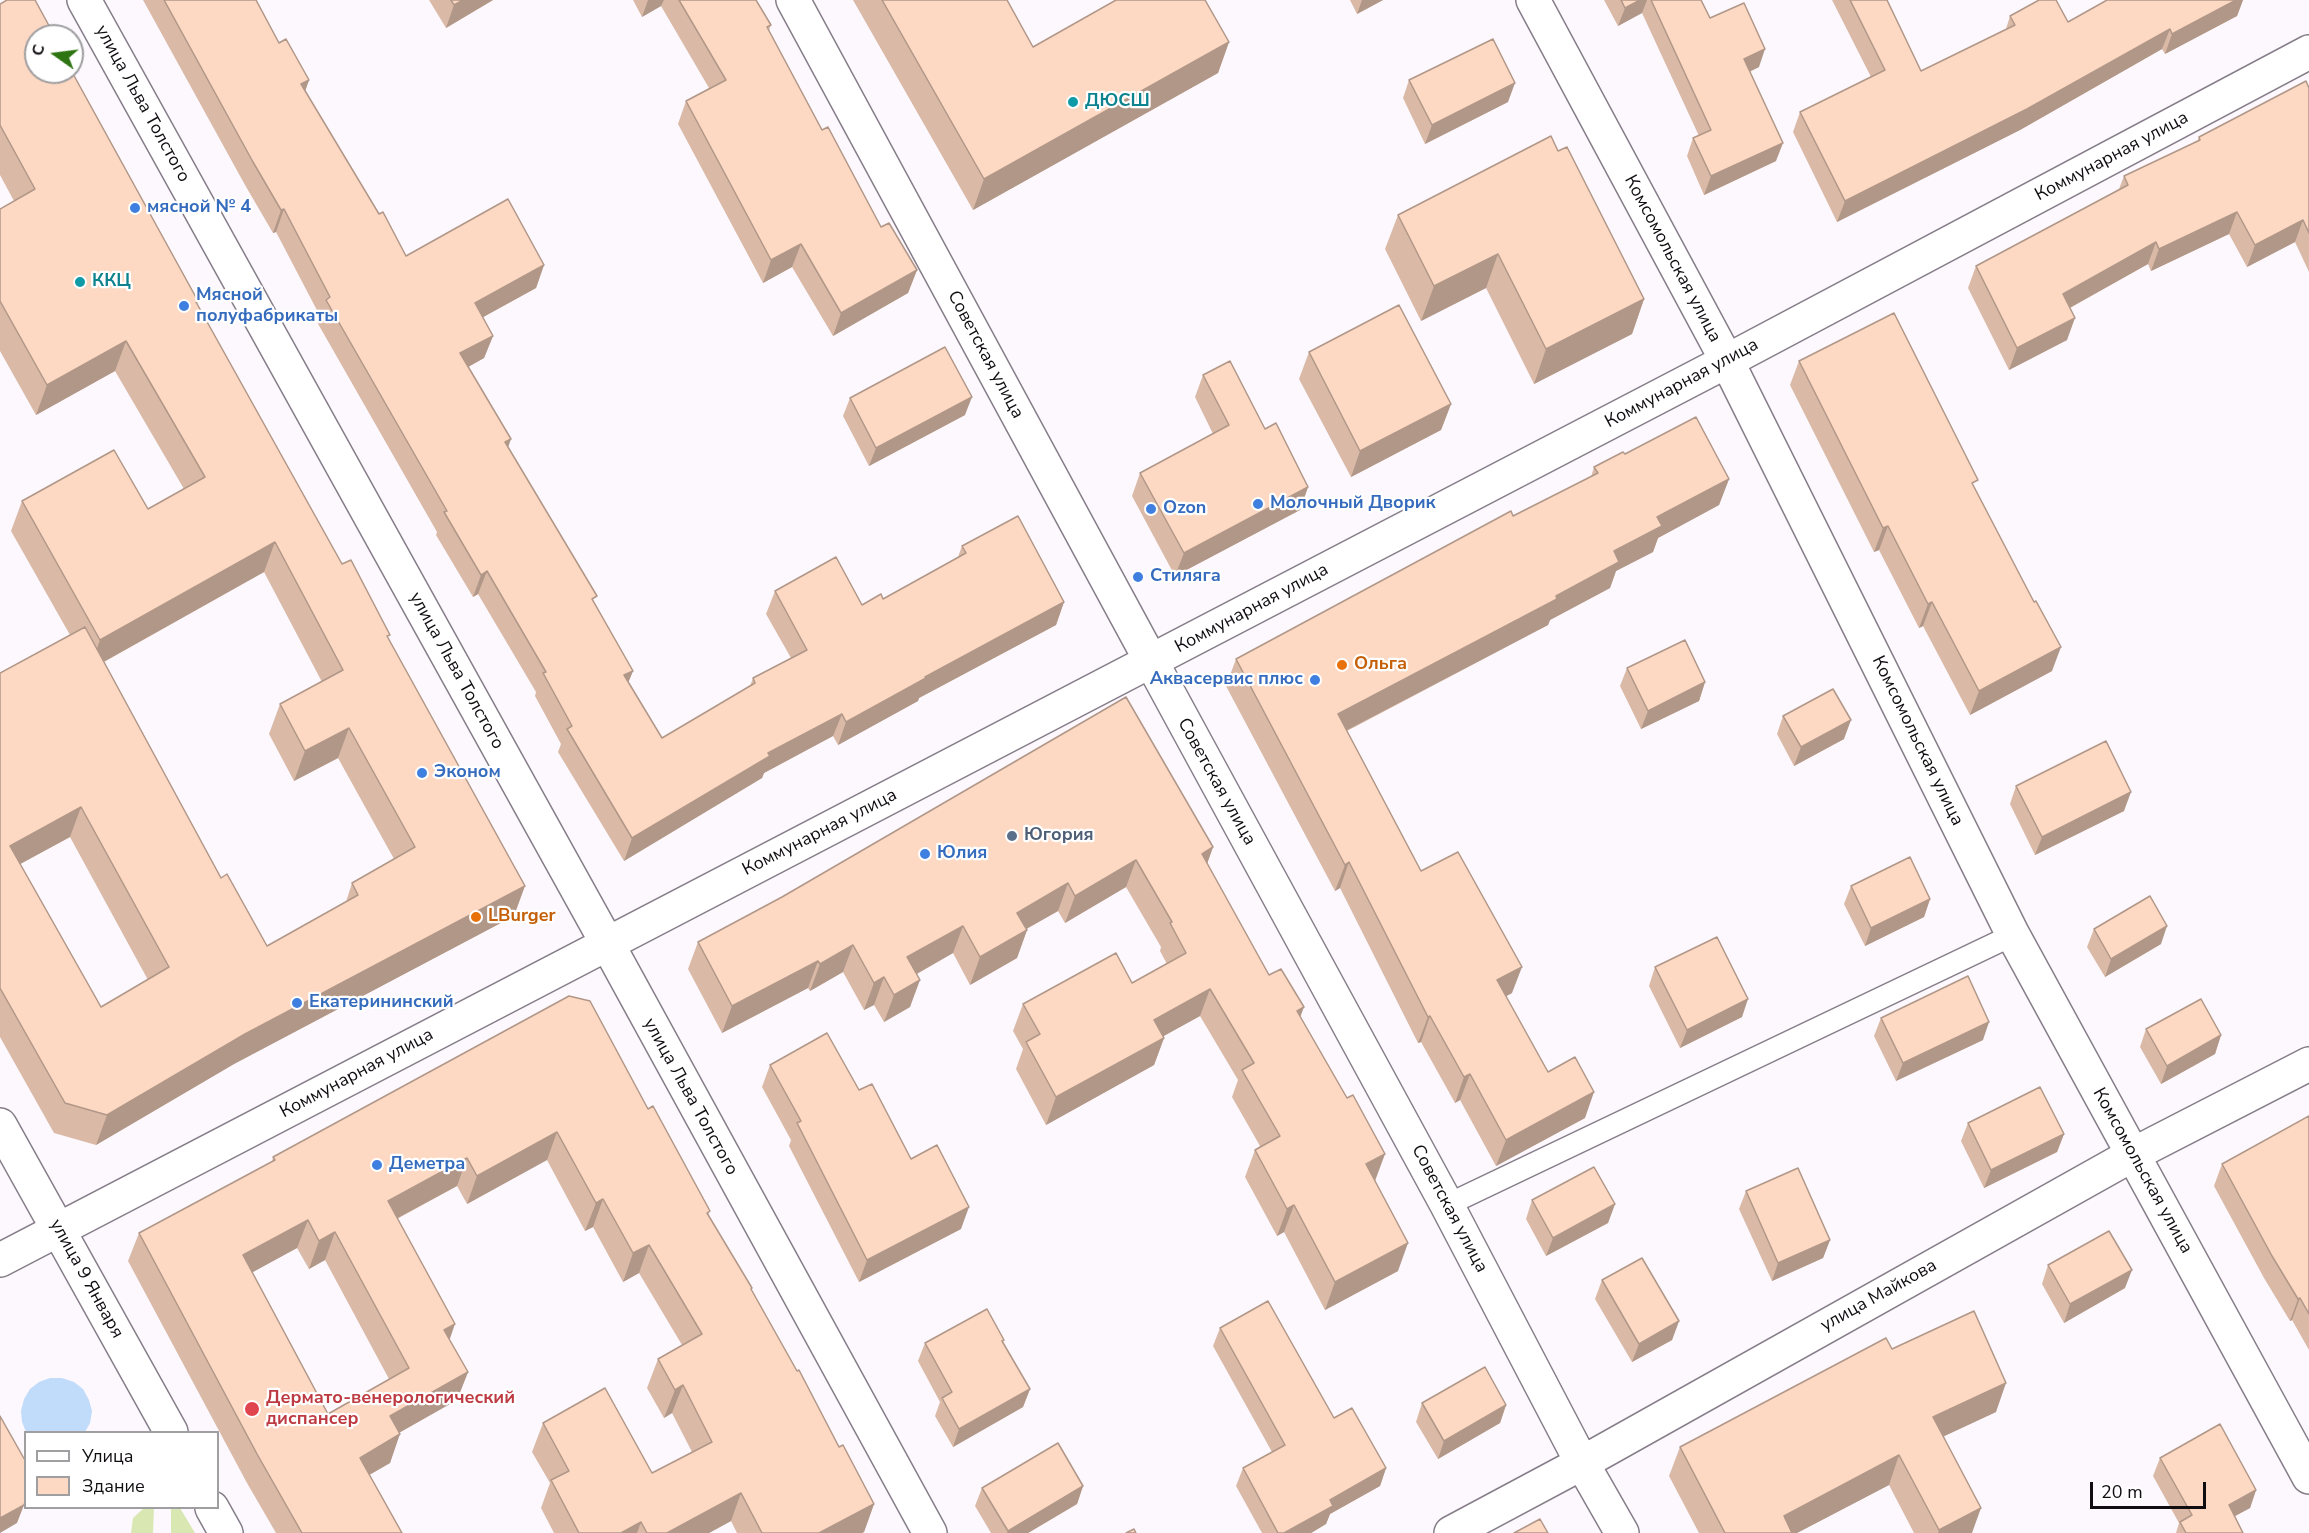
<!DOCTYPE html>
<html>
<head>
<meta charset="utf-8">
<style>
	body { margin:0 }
	#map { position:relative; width:2309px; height:1533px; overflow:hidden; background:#fcf8fe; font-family:"Nunito Sans",sans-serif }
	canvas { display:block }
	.legend { position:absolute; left:24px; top:1431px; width:195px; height:78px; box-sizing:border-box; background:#fff; border:2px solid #9f9ea0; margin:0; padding:8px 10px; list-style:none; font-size:18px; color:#100d11 }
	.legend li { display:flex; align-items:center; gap:12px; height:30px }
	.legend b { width:30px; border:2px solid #9f9ea0 }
	.north { position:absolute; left:24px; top:24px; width:60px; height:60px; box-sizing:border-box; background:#fff; border:2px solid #9f9ea0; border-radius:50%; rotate:284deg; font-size:16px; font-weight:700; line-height:24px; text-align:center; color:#100d11 }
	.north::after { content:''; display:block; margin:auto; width:21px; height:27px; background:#2f7412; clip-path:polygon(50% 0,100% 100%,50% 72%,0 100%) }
	.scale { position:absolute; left:2090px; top:1482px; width:116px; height:27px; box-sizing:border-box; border:3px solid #100d11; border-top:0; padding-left:8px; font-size:18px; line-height:21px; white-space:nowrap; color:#100d11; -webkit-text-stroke:4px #fff; paint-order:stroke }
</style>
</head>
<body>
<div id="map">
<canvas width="2309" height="1533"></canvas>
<ul class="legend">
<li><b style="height:8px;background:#fff"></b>Улица</li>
<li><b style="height:16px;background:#fdd8c2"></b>Здание</li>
</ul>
<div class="north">С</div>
<div class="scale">20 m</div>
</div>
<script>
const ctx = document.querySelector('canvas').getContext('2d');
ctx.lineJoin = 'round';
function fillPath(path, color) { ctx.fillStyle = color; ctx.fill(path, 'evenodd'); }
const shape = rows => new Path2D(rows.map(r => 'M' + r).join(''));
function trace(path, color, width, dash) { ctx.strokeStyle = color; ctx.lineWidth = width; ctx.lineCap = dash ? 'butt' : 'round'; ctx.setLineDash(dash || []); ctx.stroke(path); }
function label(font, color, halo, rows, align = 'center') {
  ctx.font = font + ' "Nunito Sans",sans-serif'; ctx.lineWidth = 4.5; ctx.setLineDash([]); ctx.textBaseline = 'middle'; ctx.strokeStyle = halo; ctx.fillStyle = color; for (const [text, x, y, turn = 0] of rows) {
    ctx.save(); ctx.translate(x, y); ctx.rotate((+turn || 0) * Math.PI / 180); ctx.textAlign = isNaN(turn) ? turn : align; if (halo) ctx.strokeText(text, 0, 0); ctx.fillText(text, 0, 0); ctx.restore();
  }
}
fillPath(shape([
	[144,1508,154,1508,153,1533,131,1533,133,1518],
	[171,1508,180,1508,195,1533,171,1533]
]), '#d9e7b2');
fillPath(shape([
	[50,1378,62,1378,74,1382,83,1389,89,1400,92,1411,90,1423,85,1432,26,1432,22,1422,21,1411,24,1399,30,1389,39,1382]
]), '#c1dbfa');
const lane = shape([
	[1447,1205,2013,935]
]);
const street = shape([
	[1533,0,1727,361,2013,935,2309,1477],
	[1151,661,1447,1205,1582,1463,1622,1533],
	[607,943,930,1533],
	[0,1125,171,1432],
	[212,1508,226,1533],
	[1451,1533,1582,1463,2132,1155,2309,1064]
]);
const secondary = shape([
	[84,0,607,943],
	[793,0,1151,661],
	[0,1260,1727,361,2309,52]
]);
trace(lane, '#867d89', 24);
trace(street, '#867d89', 36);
trace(secondary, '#867d89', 36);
trace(lane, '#fff', 21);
trace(street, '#fff', 33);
trace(secondary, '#fff', 33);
fillPath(shape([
	[143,0,256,0,279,43,309,80,305,91,379,214,406,256,544,265,536,288,483,317,493,336,484,358,468,367,508,447,633,671,628,682,662,738,750,686,753,678,791,658,766,614,775,591,862,605,883,599,958,557,962,546,1064,602,1056,625,919,698,918,701,838,745,833,736,764,773,762,778,624,861,558,752,561,744,535,696,536,692,478,594,473,597,436,535,437,532,317,322,320,316,276,232,273,233,245,185],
	[429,0,493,0,446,28],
	[633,0,756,0,771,25,769,30,822,130,881,227,917,270,908,293,833,336,792,267,763,283,678,124,686,101,709,88,661,6,642,17],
	[853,0,1007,0,1033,47,1229,42,1218,73,973,210],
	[1350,0,1383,0,1357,14],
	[1604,0,1701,0,1710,18,1759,67,1750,72,1776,161,1704,195,1687,156,1693,138,1699,136,1642,13,1618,26],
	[1832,0,1887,0,1921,71,2006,29,2010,16,2068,22,2107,0,2243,0,2237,16,2165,54,2162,49,2020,130,1837,222,1793,132,1800,112,1871,77],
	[0,4,53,33,52,36,198,301,197,304,342,564,389,639,514,916,234,1064,96,1145,54,1133,0,1037,0,673,70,635,11,531,22,501,148,509,184,489,115,371,36,415,0,351,0,209,14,201,0,175],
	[264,572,322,682,280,704,269,734,294,781,338,758,394,859,352,883,346,902,267,946,221,878,104,662],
	[70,837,148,980,101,1007,20,864],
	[1409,80,1508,102,1425,144,1403,98],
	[2309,88,2309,272,2295,242,2247,267,2229,234,2151,271,2148,264,2070,308,2067,340,2009,370,1968,288,1976,266,2119,189,2124,176,2197,142,2199,137],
	[1558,151,1644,299,1632,334,1534,384,1486,288,1421,321,1385,249,1398,215],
	[1309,352,1451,404,1441,430,1351,477,1299,379],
	[1799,361,1975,488,2052,671,1970,715,1923,626,1919,628,1879,550,1874,552,1790,385],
	[1203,375,1265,429,1308,487,1300,510,1175,576,1132,496,1140,473,1213,434,1195,397],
	[850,398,965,415,869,466,843,416],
	[1625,454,1729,479,1719,505,1658,538,1653,552,1616,571,1610,588,1550,620,1548,625,1347,731,1421,871,1512,993,1506,996,1548,1072,1585,1118,1496,1166,1460,1100,1455,1103,1421,1042,1418,1043,1340,888,1335,891,1226,686,1236,659,1591,477,1594,467],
	[1627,668,1705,682,1699,701,1641,729,1620,686],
	[1783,716,1844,739,1794,766,1777,734],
	[2016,786,2124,811,2035,855,2010,804],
	[1213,847,1207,864,1269,975,1300,1016,1375,1181,1398,1271,1325,1310,1284,1232,1277,1236,1245,1177,1255,1150,1260,1146,1232,1097,1238,1080,1200,1016,1163,1036,1164,1038,1154,1065,1046,1125,1016,1069,1023,1049,1013,1031,1023,1004,1132,983,1167,964,1160,951,1161,947,1126,887,1065,923,1058,911,1026,929,1027,930,1017,958,970,985,953,953,917,974,910,1007,884,1022,874,1005,864,1010,843,972,810,991,808,988,722,1033,688,969,698,942,782,897],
	[1851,886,1930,899,1924,917,1865,946,1844,904],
	[2094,929,2161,944,2105,977,2087,947],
	[1655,967,1742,1017,1680,1048,1649,986],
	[1881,1018,1983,1040,1896,1081,1874,1036],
	[2146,1029,2221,1035,2215,1054,2161,1084,2140,1047],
	[770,1065,859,1090,911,1159,961,1229,859,1282,789,1146,791,1140,762,1087],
	[648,1109,710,1211,708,1215,752,1288,752,1291,839,1447,874,1504,864,1532,862,1533,737,1533,731,1521,709,1533,554,1533,541,1508,550,1483,532,1452,543,1423,652,1473,692,1452,672,1413,664,1418,647,1388,658,1359,682,1345,639,1273,623,1282,593,1227,585,1231,547,1160,467,1204,457,1186,397,1219,449,1339,468,1372,457,1400,399,1433,390,1463,369,1475,402,1533,276,1533,247,1483,128,1261,139,1233,272,1162,273,1157],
	[297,1248,309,1269,325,1260,389,1379,328,1414,252,1272],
	[2309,1116,2309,1350,2292,1320,2290,1321,2264,1278,2214,1186,2222,1164],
	[1968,1123,2064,1134,2057,1152,1984,1188,1961,1141],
	[1746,1191,1830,1240,1823,1258,1772,1281,1739,1209],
	[1532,1200,1615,1204,1608,1223,1546,1256,1526,1219],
	[2048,1265,2125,1288,2064,1323,2042,1284],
	[1602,1280,1679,1321,1672,1340,1632,1362,1595,1299],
	[1220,1328,1334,1418,1386,1468,1380,1486,1330,1514,1326,1524,1311,1533,1262,1533,1236,1486,1243,1468,1272,1452,1213,1346],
	[1003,1342,1030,1389,1023,1407,953,1447,935,1416,940,1402,918,1361,925,1343],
	[1892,1349,1996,1412,1944,1436,1972,1533,1914,1533,1889,1485,1797,1533,1699,1533,1669,1476,1680,1447],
	[1422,1403,1506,1405,1500,1423,1438,1459,1416,1422],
	[2160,1458,2256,1490,2250,1508,2235,1516,2243,1533,2176,1533,2179,1523,2153,1476],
	[1083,1486,1077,1504,1028,1533,991,1533,975,1506,982,1488]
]), '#dabaa7');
fillPath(shape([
	[463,0,493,0,446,28,454,5],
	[648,0,664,0,661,6,642,17],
	[1362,0,1383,0,1357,14],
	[1640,0,1647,0,1642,13,1618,26,1625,8],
	[2236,0,2243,0,2237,16,2165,54,2172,34],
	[2170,29,2162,49,2020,130,1837,222,1845,201],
	[1229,42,1218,73,973,210,984,179],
	[1765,49,1759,67,1737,77,1744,59],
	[309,80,301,103,301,84],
	[1515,83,1508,102,1425,144,1432,125],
	[1783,143,1776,161,1704,195,1711,176],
	[284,209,276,232,273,233,281,210],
	[2237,212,2229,234,2151,271,2159,249],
	[2303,220,2295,242,2247,267,2255,245],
	[2156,242,2148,264,2055,316,2063,294],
	[801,244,792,267,763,283,771,260],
	[1498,254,1486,288,1421,321,1434,286],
	[544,265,536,288,467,326,475,303],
	[917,270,908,293,833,336,841,313],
	[1644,299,1632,334,1534,384,1546,349],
	[2075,318,2067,340,2009,370,2017,348],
	[493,336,484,358,452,376,460,353],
	[126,341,115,371,36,415,47,385],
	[972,397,965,415,869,466,876,448],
	[1451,404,1441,430,1351,477,1360,451],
	[511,439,503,462,505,442],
	[1729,479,1719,505,1658,538,1653,552,1616,571,1610,588,1550,620,1548,625,1328,740,1338,714,1556,596,1657,517],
	[1308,487,1300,510,1175,576,1184,553],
	[1888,526,1879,550,1874,552,1883,528],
	[275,542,264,572,89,670,100,640],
	[487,571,478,594,473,597,481,575],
	[1064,602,1056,625,919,698,918,701,838,745,846,722,925,677],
	[1932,602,1923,626,1919,628,1928,604],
	[2061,647,2052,671,1970,715,1979,691],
	[633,671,624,693,624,675],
	[1705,682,1699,701,1641,729,1648,711],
	[842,714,833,736,764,773,762,778,624,861,632,838,768,753],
	[1851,720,1844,739,1794,766,1801,747],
	[349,728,338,758,294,781,305,751],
	[2131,792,2124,811,2035,855,2042,837],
	[81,807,70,837,0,875,10,846],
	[1213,847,1203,875,1202,854],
	[1136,860,1126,887,1065,923,1075,896],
	[1349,862,1340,888,1335,891,1345,865],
	[1068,883,1058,911,1007,940,1017,913],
	[525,886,514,916,234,1064,96,1145,107,1115,245,1034],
	[1930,899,1924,917,1865,946,1871,928],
	[963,926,953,953,897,985,907,957],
	[2167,926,2161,944,2105,977,2111,959],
	[1027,930,1017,958,970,985,980,957],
	[853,945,843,972,810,991,820,964],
	[818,961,808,988,722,1033,732,1006],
	[1522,967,1512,993,1488,1006,1497,980],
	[884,977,874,1005,864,1010,874,983],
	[920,980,910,1007,884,1022,894,995],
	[1210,989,1200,1016,1144,1047,1154,1020],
	[1748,999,1742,1017,1680,1048,1687,1030],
	[1304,1007,1294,1034,1297,1011],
	[1430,1016,1421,1042,1418,1043,1428,1017],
	[1989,1022,1983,1040,1896,1081,1903,1063],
	[2221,1035,2215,1054,2161,1084,2167,1066],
	[1164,1038,1154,1065,1046,1125,1056,1097],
	[1470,1074,1460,1100,1455,1103,1464,1077],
	[1594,1092,1585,1118,1496,1166,1506,1140],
	[557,1132,547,1160,467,1204,477,1176],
	[2064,1134,2057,1152,1984,1188,1991,1170],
	[1385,1154,1375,1181,1366,1164],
	[467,1158,457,1186,377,1229,388,1201],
	[603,1199,593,1227,585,1231,596,1203],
	[1615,1204,1608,1223,1546,1256,1553,1238],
	[1294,1205,1284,1232,1277,1236,1287,1209],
	[969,1207,961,1229,859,1282,867,1260],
	[308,1220,297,1248,233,1283,243,1255],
	[335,1232,325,1260,309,1269,319,1241],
	[1830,1240,1823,1258,1772,1281,1778,1263],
	[1408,1243,1398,1271,1325,1310,1335,1282],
	[649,1245,639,1273,623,1282,633,1253],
	[2132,1270,2125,1288,2064,1323,2070,1304],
	[2300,1298,2292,1320,2290,1321,2298,1299],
	[1679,1321,1672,1340,1632,1362,1639,1344],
	[455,1324,445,1353,444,1330],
	[468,1372,457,1400,379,1444,390,1416],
	[2006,1383,1996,1412,1923,1446,1933,1417],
	[683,1385,672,1413,664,1418,675,1390],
	[1030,1389,1023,1407,953,1447,959,1429],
	[1506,1405,1500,1423,1438,1459,1444,1441],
	[400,1434,390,1463,350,1486,360,1458],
	[1899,1455,1889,1485,1797,1533,1778,1533,1784,1516],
	[1386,1468,1380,1486,1330,1514,1326,1524,1311,1533,1284,1533,1330,1500],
	[1083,1486,1077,1504,1028,1533,1007,1533,1008,1531],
	[2256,1490,2250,1508,2222,1523,2229,1505],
	[741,1493,731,1521,709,1533,667,1533],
	[874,1504,864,1532,862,1533,819,1533],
	[24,1505,17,1523,0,1533,0,1518],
	[1981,1508,1972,1533,1938,1533,1939,1530],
	[641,1522,637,1533,621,1533]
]), '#b19788');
const building = shape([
	[7,0,35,0,53,33,51,34,52,36,36,36,36,72,72,72,198,301,196,302,342,564,351,560,390,635,387,636,525,886,245,1034,107,1115,65,1103,0,988,0,673,85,627,221,878,227,874,267,946,358,895,352,883,415,847,349,728,305,751,280,704,343,670,275,542,100,640,22,501,114,450,148,509,205,477,126,341,47,385,0,301,0,209,35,189,0,125,0,4,7,0],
	[81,807,169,967,101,1007,10,846,81,807],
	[164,0,256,0,279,43,286,39,309,80,301,84,379,214,383,212,406,256,508,199,544,265,475,303,493,336,460,353,511,439,505,442,597,596,592,599,633,671,624,675,662,738,755,683,753,678,807,650,775,591,836,557,862,605,881,594,883,599,966,553,962,546,1018,516,1064,602,925,677,926,678,846,722,842,714,768,753,770,756,632,838,567,729,572,726,543,673,546,672,487,571,481,575,444,512,447,511,326,300,330,297,284,209,281,210,253,162,164,0],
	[451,0,463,0,454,5,451,0],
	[679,0,756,0,771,25,767,27,822,130,828,127,881,227,889,223,917,270,841,313,801,244,771,260,686,101,726,80,679,0],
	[882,0,1007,0,1033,47,1116,0,1205,0,1229,42,984,179,882,0],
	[1621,0,1640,0,1625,8,1621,0],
	[1651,0,1701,0,1710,18,1744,3,1765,49,1744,59,1783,143,1711,176,1693,138,1711,130,1651,0],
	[1850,0,1887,0,1921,71,2015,25,2010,16,2039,0,2056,0,2068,22,2107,0,2236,0,2172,34,2170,29,2027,109,1845,201,1800,112,1885,70,1850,0],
	[1493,39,1515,83,1432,125,1409,80,1493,39],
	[2306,81,2309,88,2309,233,2303,220,2255,245,2237,212,2159,249,2156,242,2063,294,2075,318,2017,348,1976,266,2128,185,2124,176,2200,140,2199,137,2306,81],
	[1551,136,1558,151,1567,147,1644,299,1546,349,1498,254,1434,286,1398,215,1551,136],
	[1399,305,1451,404,1360,451,1309,352,1399,305],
	[1894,313,1978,480,1972,483,2034,602,2036,601,2061,647,1979,691,1932,602,1928,604,1888,526,1883,528,1799,361,1894,313],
	[945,347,972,397,876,448,850,398,945,347],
	[1230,361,1265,429,1276,423,1308,487,1184,553,1140,473,1229,425,1203,375,1230,361],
	[1696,417,1729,479,1657,517,1662,526,1614,551,1619,562,1556,596,1557,599,1338,714,1421,871,1458,852,1522,967,1497,980,1548,1072,1575,1057,1594,1092,1506,1140,1470,1074,1464,1077,1430,1016,1428,1017,1349,862,1345,865,1236,659,1511,511,1513,516,1598,473,1594,467,1623,452,1625,454,1696,417],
	[1685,640,1705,682,1648,711,1627,668,1685,640],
	[1833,689,1851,720,1801,747,1783,716,1833,689],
	[1126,697,1213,847,1202,854,1269,975,1281,969,1304,1007,1297,1011,1347,1098,1353,1095,1385,1154,1366,1164,1408,1243,1335,1282,1294,1205,1287,1209,1255,1150,1280,1136,1242,1070,1254,1063,1210,989,1154,1020,1164,1038,1056,1097,1026,1042,1040,1034,1023,1004,1116,953,1132,983,1186,953,1170,923,1172,922,1136,860,1075,896,1068,883,1017,913,1027,930,980,957,963,926,907,957,920,980,894,995,884,977,874,983,853,945,820,964,818,961,732,1006,698,942,782,897,1126,697],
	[2106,741,2131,792,2042,837,2016,786,2106,741],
	[1910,857,1930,899,1871,928,1851,886,1910,857],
	[2150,896,2167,926,2111,959,2094,929,2150,896],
	[1717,937,1748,999,1687,1030,1655,967,1717,937],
	[1968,976,1989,1022,1903,1063,1881,1018,1968,976],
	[569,996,590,1001,648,1109,653,1106,710,1211,707,1213,752,1288,751,1289,797,1371,799,1370,839,1447,843,1445,874,1504,819,1533,762,1533,741,1493,667,1533,647,1533,641,1522,621,1533,579,1533,551,1480,569,1471,543,1423,605,1388,652,1473,712,1442,683,1385,675,1390,658,1359,702,1334,649,1245,633,1253,603,1199,596,1203,557,1132,477,1176,467,1158,388,1201,455,1324,444,1330,468,1372,390,1416,400,1434,360,1458,402,1533,302,1533,257,1454,139,1233,275,1160,273,1157,569,996],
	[308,1220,319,1241,335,1232,409,1368,328,1414,243,1255,308,1220],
	[2201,999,2221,1035,2167,1066,2146,1029,2201,999],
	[827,1033,859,1090,872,1084,911,1159,937,1145,969,1207,867,1260,797,1123,801,1121,770,1065,827,1033],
	[2040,1087,2064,1134,1991,1170,1968,1123,2040,1087],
	[2309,1116,2309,1314,2300,1298,2298,1299,2272,1256,2222,1164,2309,1116],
	[1594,1167,1615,1204,1553,1238,1532,1200,1594,1167],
	[1798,1168,1830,1240,1778,1263,1746,1191,1798,1168],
	[2109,1231,2132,1270,2070,1304,2048,1265,2109,1231],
	[1642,1258,1679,1321,1639,1344,1602,1280,1642,1258],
	[1268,1301,1334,1418,1352,1408,1386,1468,1330,1500,1333,1506,1284,1533,1278,1533,1243,1468,1285,1445,1220,1328,1268,1301],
	[987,1309,1004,1340,1002,1341,1030,1389,959,1429,942,1398,952,1392,925,1343,987,1309],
	[1974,1311,2006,1383,1933,1417,1981,1508,1939,1530,1899,1455,1784,1516,1792,1533,1725,1533,1680,1447,1886,1338,1892,1349,1974,1311],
	[1485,1367,1506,1405,1444,1441,1422,1403,1485,1367],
	[0,1416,26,1462,26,1500,24,1505,0,1518,0,1416],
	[2220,1424,2256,1490,2229,1505,2243,1533,2186,1533,2180,1522,2192,1515,2160,1458,2220,1424],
	[1058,1443,1083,1486,1008,1531,982,1488,1058,1443],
	[1540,1519,1548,1533,1514,1533,1540,1519],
	[1134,1529,1136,1533,1126,1533,1134,1529]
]);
fillPath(building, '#fdd8c2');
trace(building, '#b19788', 1.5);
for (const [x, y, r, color] of [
	[1073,102,6,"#0f9aa8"],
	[135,208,6,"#3f7fe0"],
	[80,282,6,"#0f9aa8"],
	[184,306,6,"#3f7fe0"],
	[1258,504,6,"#3f7fe0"],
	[1151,509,6,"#3f7fe0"],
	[1138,577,6,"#3f7fe0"],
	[1342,665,6,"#e8710a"],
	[1315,680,6,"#3f7fe0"],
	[422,773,6,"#3f7fe0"],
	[1012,836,6,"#5c6f8a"],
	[925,854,6,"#3f7fe0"],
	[476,917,6,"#e8710a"],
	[297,1003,6,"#3f7fe0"],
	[377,1165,6,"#3f7fe0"],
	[252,1409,8,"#e0444e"]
]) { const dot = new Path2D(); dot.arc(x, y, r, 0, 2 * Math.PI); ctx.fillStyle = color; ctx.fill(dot); trace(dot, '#fff', 2); }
label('bold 18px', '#0d838f', '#fff', [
	["ДЮСШ",1085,102],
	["ККЦ",92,282]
], 'left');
label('18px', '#100d11', '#fff', [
	["улица Льва Толстого",142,104,61],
	["Коммунарная улица",2112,157,-28],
	["Комсомольская улица",1672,259,62],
	["Советская улица",985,355,62],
	["Коммунарная улица",1682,384,-28],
	["Коммунарная улица",1252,609,-28],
	["улица Льва Толстого",456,671,61],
	["Комсомольская улица",1917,741,64],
	["Советская улица",1216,782,61],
	["Коммунарная улица",820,833,-27],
	["Коммунарная улица",357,1074,-28],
	["улица Льва Толстого",690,1097,61],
	["Комсомольская улица",2142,1171,61],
	["Советская улица",1449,1209,62],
	["улица 9 Января",86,1279,61],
	["улица Майкова",1879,1296,-29]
]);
label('bold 18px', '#366cbe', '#fff', [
	["мясной № 4",147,208],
	["Мясной",196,296],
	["полуфабрикаты",196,317],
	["Молочный Дворик",1270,504],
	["Ozon",1163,509],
	["Стиляга",1150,577],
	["Аквасервис плюс",1303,680,"right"],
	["Эконом",434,773],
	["Юлия",937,854],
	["Екатерининский",309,1003],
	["Деметра",389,1165]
], 'left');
label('bold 18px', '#c56008', '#fff', [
	["Ольга",1354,665],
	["LBurger",488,917]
], 'left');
label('bold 18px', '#4e5e75', '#fff', [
	["Югория",1024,836]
], 'left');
label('bold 18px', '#be3a42', '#fff', [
	["Дермато-венерологический",266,1399],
	["диспансер",266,1420]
], 'left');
</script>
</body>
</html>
